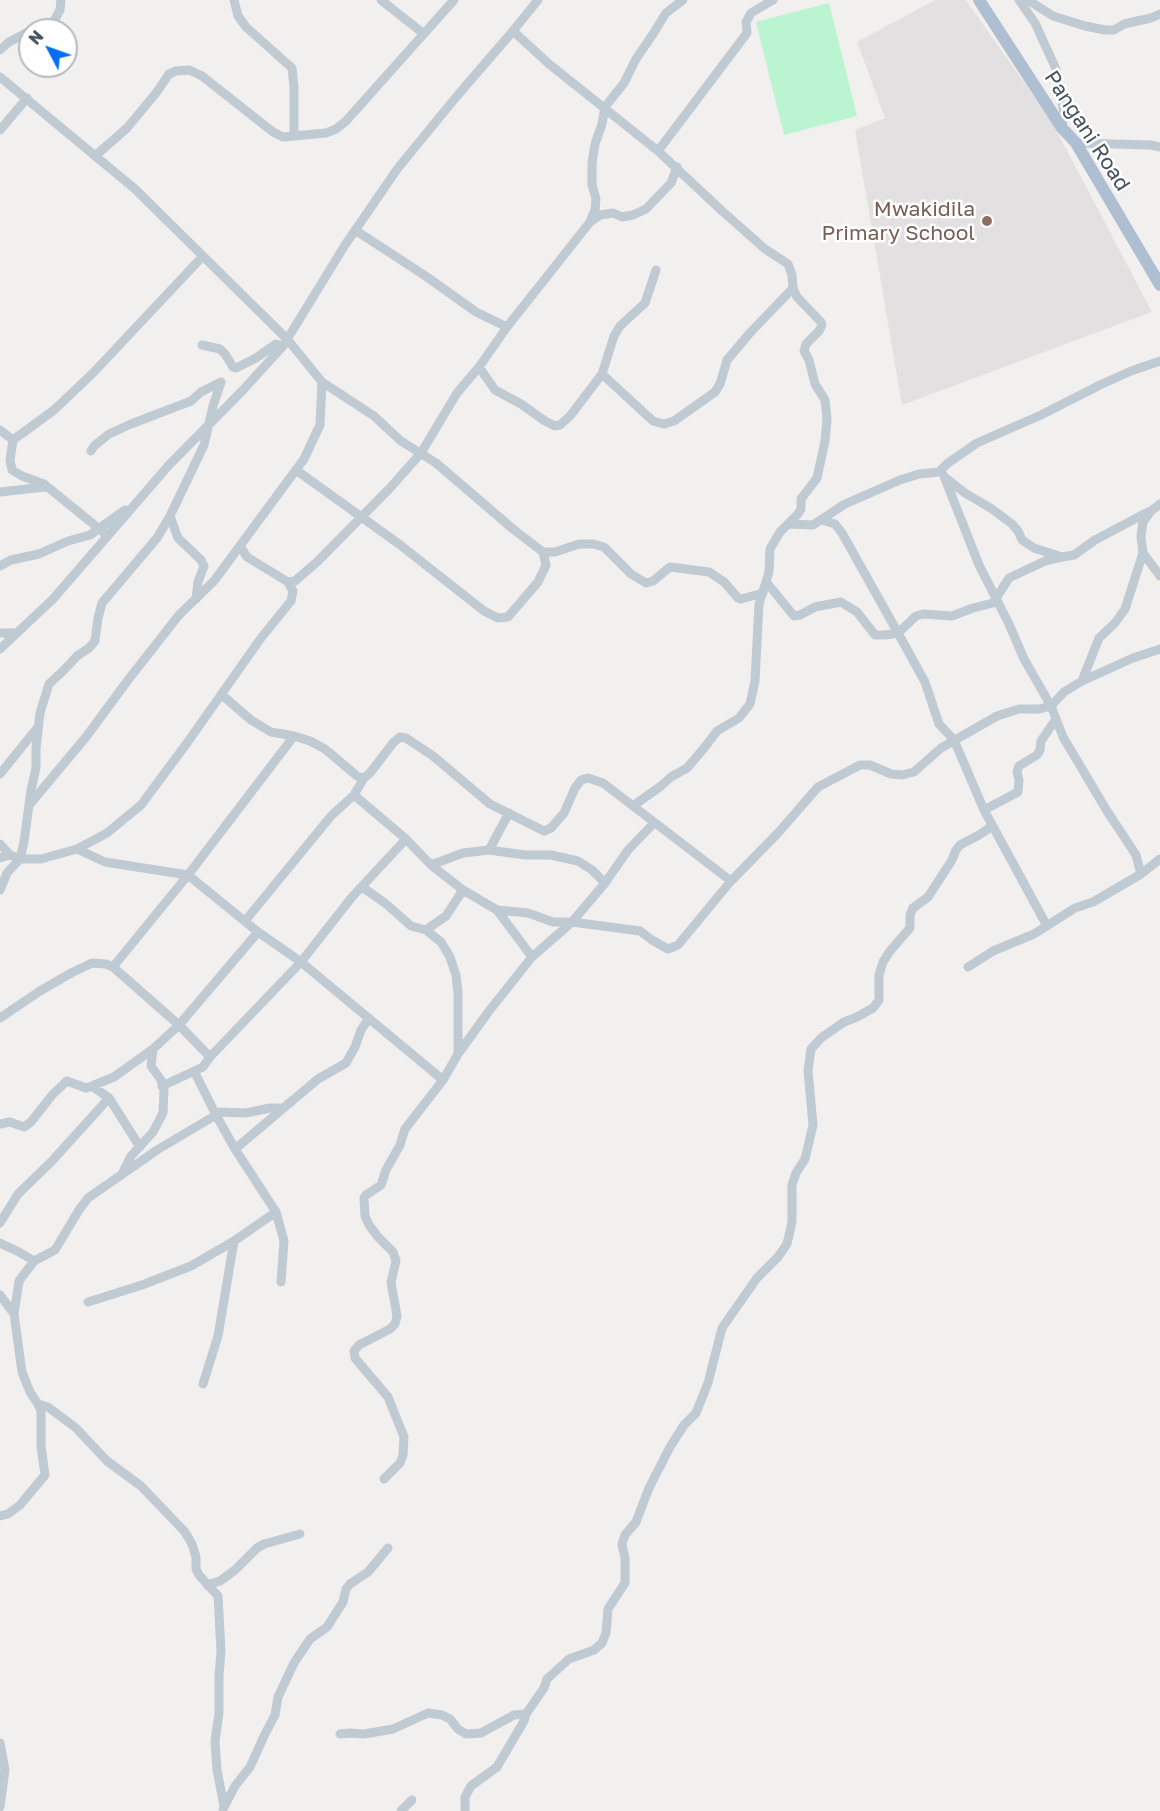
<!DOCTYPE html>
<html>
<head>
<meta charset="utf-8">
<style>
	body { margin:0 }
	#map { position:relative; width:1160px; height:1811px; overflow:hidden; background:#f2efef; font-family:"Golos Text",sans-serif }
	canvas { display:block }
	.north { position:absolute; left:18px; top:18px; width:60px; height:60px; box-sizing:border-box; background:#fff; border:2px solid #b5babf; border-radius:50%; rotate:311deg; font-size:16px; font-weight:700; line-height:24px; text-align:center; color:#46535f }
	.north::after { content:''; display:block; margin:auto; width:21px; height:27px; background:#076df4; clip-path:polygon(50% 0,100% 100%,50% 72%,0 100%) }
</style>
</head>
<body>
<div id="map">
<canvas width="1160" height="1811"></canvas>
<div class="north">N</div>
</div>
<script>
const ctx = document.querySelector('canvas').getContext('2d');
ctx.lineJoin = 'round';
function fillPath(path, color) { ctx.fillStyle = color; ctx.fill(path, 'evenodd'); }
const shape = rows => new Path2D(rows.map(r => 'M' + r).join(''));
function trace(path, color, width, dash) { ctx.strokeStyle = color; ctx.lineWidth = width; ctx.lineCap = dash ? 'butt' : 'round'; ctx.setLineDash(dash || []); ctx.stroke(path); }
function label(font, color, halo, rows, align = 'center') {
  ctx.font = font + ' "Golos Text",sans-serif'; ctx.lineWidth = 5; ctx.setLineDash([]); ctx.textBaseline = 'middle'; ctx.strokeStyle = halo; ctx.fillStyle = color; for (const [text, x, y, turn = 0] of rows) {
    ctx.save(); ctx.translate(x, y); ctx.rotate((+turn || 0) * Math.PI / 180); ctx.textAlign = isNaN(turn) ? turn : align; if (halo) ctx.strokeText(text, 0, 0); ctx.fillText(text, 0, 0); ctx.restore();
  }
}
fillPath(shape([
	[935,0,966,0,1052,122,1152,312,902,405,855,130,885,118,857,42]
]), '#e3e0e1');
fillPath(shape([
	[829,3,857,116,784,135,756,22]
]), '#baf4d1');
trace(shape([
	[234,0,238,16,246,27,292,68,294,86,294,136],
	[381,0,424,34],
	[1019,0,1035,23,1056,69,1064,113,1062,128],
	[1028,0,1053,16,1085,26,1105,30,1114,30,1124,24,1151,18,1160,14],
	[32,30,36,28,46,29,53,23,60,10,61,0],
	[513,31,549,64,658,151,721,210,765,249,788,264,792,275,793,288,797,297,821,322,822,325,819,331,806,344,804,351,809,360,815,384,825,400,827,419,825,441,817,478,801,499,801,509,798,514,788,524],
	[0,50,9,42,30,31],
	[0,77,135,189,288,340,322,382,374,416,401,441,436,463,513,529,543,552,555,552,579,544,593,544,604,547,631,574,646,583,653,581,670,567,709,572,724,582,738,598,741,599,763,593],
	[0,130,27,98],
	[1076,143,1151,145,1160,147],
	[658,151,747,33,746,22,751,13,773,0],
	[95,156,127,128,156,93,169,74,176,71,189,70,202,76,273,132,283,137,326,133,336,129,346,121,454,0],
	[591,219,595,210,596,199,592,185,592,163,595,144,602,124,605,107,624,83,636,59,653,34,666,13,683,0],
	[355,230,427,277,476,312,507,327],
	[202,345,220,349,225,354,233,367,236,368,256,358,276,344,283,346],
	[479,367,495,390,521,404,545,421,555,426,560,425,570,416,602,374,614,336,620,326,645,303,656,270],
	[602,374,653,421,664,424,674,421,715,392,720,384,727,360,749,334,793,288],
	[0,430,13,440],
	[91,451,94,446,109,434,131,424,191,401,201,392,221,382],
	[296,470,399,544,484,611,498,618,508,617,538,582,546,565,543,552],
	[944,476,979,565,1009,624,1024,659,1051,706,1063,737,1107,811,1136,855,1141,874,1093,902,1075,908,1034,934,993,951,968,967],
	[947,479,965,493,992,509,1012,524,1018,531,1022,540,1034,548,1062,557,1074,555,1095,540,1148,512],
	[0,492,45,487],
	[170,516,178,538,201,560,204,566,198,582,196,599],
	[822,520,835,524,842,533,898,633,925,682,939,724,954,740,984,810,1047,926],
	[108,536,44,484,22,476,12,470,10,460,13,440,54,410,93,373,203,256],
	[1143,553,1160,576],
	[0,566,11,560,39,554,68,541,90,535,125,510],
	[288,582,295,581,317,562,390,488,421,453,457,393,479,367,507,327,590,222,600,215,613,213,622,217,633,215,646,209,671,183,677,167],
	[767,583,794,616,800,615,815,607,841,602,857,612,875,635,885,635,898,633,916,616,923,614,952,616,973,608,993,603,1009,578,1045,561,1062,557],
	[0,633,17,633],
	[0,649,53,599,169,465,243,390,283,346,345,245,398,168,457,96,513,31,538,0],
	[1082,681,1133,658,1160,649],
	[222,695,251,720,271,732,294,736,310,741,325,749,357,776,364,778,370,773,393,743,400,737,406,738,433,756,490,804,544,831,551,828,564,813,575,788,581,780,588,778,603,783,731,881],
	[0,774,38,727],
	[354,795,406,839,431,865,463,890,497,910,532,957],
	[30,804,86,737,128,680,179,615,214,581,304,459,320,425,322,382],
	[633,806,661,786,671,777,687,768,705,747,717,731,739,718,750,704,755,681,759,604,769,572,770,549,780,532,788,524,813,525,845,504,900,480,919,474,939,472,948,463,977,443,1041,415,1100,385,1131,371,1160,361],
	[984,810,1018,792,1019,780,1017,772,1019,766,1037,755,1040,750,1041,741,1056,719],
	[0,844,10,855],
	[77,849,105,862,188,875,258,932,301,962,443,1080],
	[489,850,525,855,551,855,578,861,592,870,605,883],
	[0,858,10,855,20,859,41,859,77,849,107,833,141,805,187,743,261,638,291,601,293,591,288,582,247,557,240,546],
	[431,865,463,853,489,850,509,813],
	[1141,874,1160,859],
	[362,887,385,903,411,926,426,930,446,916,463,890],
	[0,890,7,873,20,859,24,842,31,790,36,768,36,748,40,713,49,684,64,670,77,656,89,648,95,641,98,618,102,603,157,538,170,516,204,445,213,406,221,382],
	[497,910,528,913,553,922,572,922,640,931,652,940,668,949,678,945,731,881,778,833,818,787,860,765,870,765,891,774,902,775,914,772,941,748,997,716,1019,709,1039,709,1051,706,1064,692,1082,681,1099,638,1115,623,1125,609,1143,553,1141,536,1143,522,1151,511,1160,504],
	[245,921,331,816,354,795,364,778],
	[426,930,441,942,450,957,456,975,458,993,458,1054],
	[113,967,188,875,294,736],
	[0,1018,40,991,73,972,92,963,106,964,113,967,179,1025,210,1057],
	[195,1073,216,1115,235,1149,276,1212,284,1241,281,1282],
	[92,1086,109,1098,140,1147],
	[162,1086,203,1067,210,1057,301,962,352,897,406,839],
	[0,1124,10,1122,24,1127,31,1122,53,1094,67,1081,86,1088,92,1086,114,1077,153,1049,179,1025,258,932],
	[235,1149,318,1079,346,1063,355,1047,361,1030,369,1018],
	[123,1172,131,1156,153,1132,163,1113,164,1090,161,1080,151,1066,153,1049],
	[0,1223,18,1194,52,1161,109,1098],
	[0,1243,19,1252,34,1261],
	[0,1295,14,1314,22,1372,30,1392,38,1404,48,1407,76,1428,107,1461,141,1486,185,1532,192,1544,196,1557,196,1569,199,1575,218,1596,221,1651,219,1676,219,1713,215,1741,217,1770,224,1806],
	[88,1302,142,1285,191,1266,234,1241,276,1212],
	[14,1314,19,1281,34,1261,55,1250,79,1210,88,1198,157,1150,216,1115,220,1112,246,1113,270,1108,283,1108],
	[203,1384,218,1336,234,1241],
	[384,1479,400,1463,403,1455,404,1437,388,1397,355,1358,354,1351,359,1345,390,1329,395,1324,397,1316,391,1282,396,1261,393,1252,378,1237,369,1225,365,1216,364,1198,366,1195,381,1185,386,1170,400,1145,405,1129,443,1080,458,1054,489,1011,532,957,572,922,605,883,628,850,654,823],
	[0,1516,8,1514,20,1505,45,1475,41,1446,41,1411,38,1404],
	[207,1585,220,1581,235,1570,257,1548,264,1544,300,1534],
	[340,1734,349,1733,364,1734,393,1729,428,1713,442,1715,450,1719,458,1729,466,1734,481,1733,514,1715,526,1714],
	[0,1743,5,1770,0,1807],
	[223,1809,235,1786,250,1767,265,1734,275,1715,278,1697,294,1663,310,1639,327,1627,343,1602,346,1589,350,1584,368,1572,388,1548],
	[401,1811,412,1800],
	[465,1811,465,1797,471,1786,497,1767,524,1721,526,1714,544,1688,547,1679,569,1659,594,1650,602,1643,606,1633,608,1609,625,1583,625,1558,622,1544,625,1535,636,1522,649,1488,670,1447,684,1425,696,1413,708,1383,722,1328,757,1278,778,1257,787,1244,792,1222,792,1185,796,1173,805,1159,813,1125,808,1071,811,1049,821,1038,844,1022,857,1017,873,1008,879,1000,879,975,883,962,890,951,910,928,910,915,913,908,928,897,952,860,956,850,960,845,979,835,992,826]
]), '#bfcad3', 9);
trace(shape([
	[979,0,1062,128,1076,143,1160,285]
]), '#adbfd1', 12);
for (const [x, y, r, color] of [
	[987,221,6,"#8d6e63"]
]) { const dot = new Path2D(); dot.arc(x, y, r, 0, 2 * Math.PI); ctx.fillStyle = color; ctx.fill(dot); trace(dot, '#fff', 2); }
label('21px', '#46535f', '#fff', [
	["Pangani Road",1087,131,57]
]);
label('21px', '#785e54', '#fff', [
	["Mwakidila",975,209],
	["Primary School",975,233]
], 'right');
</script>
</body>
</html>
